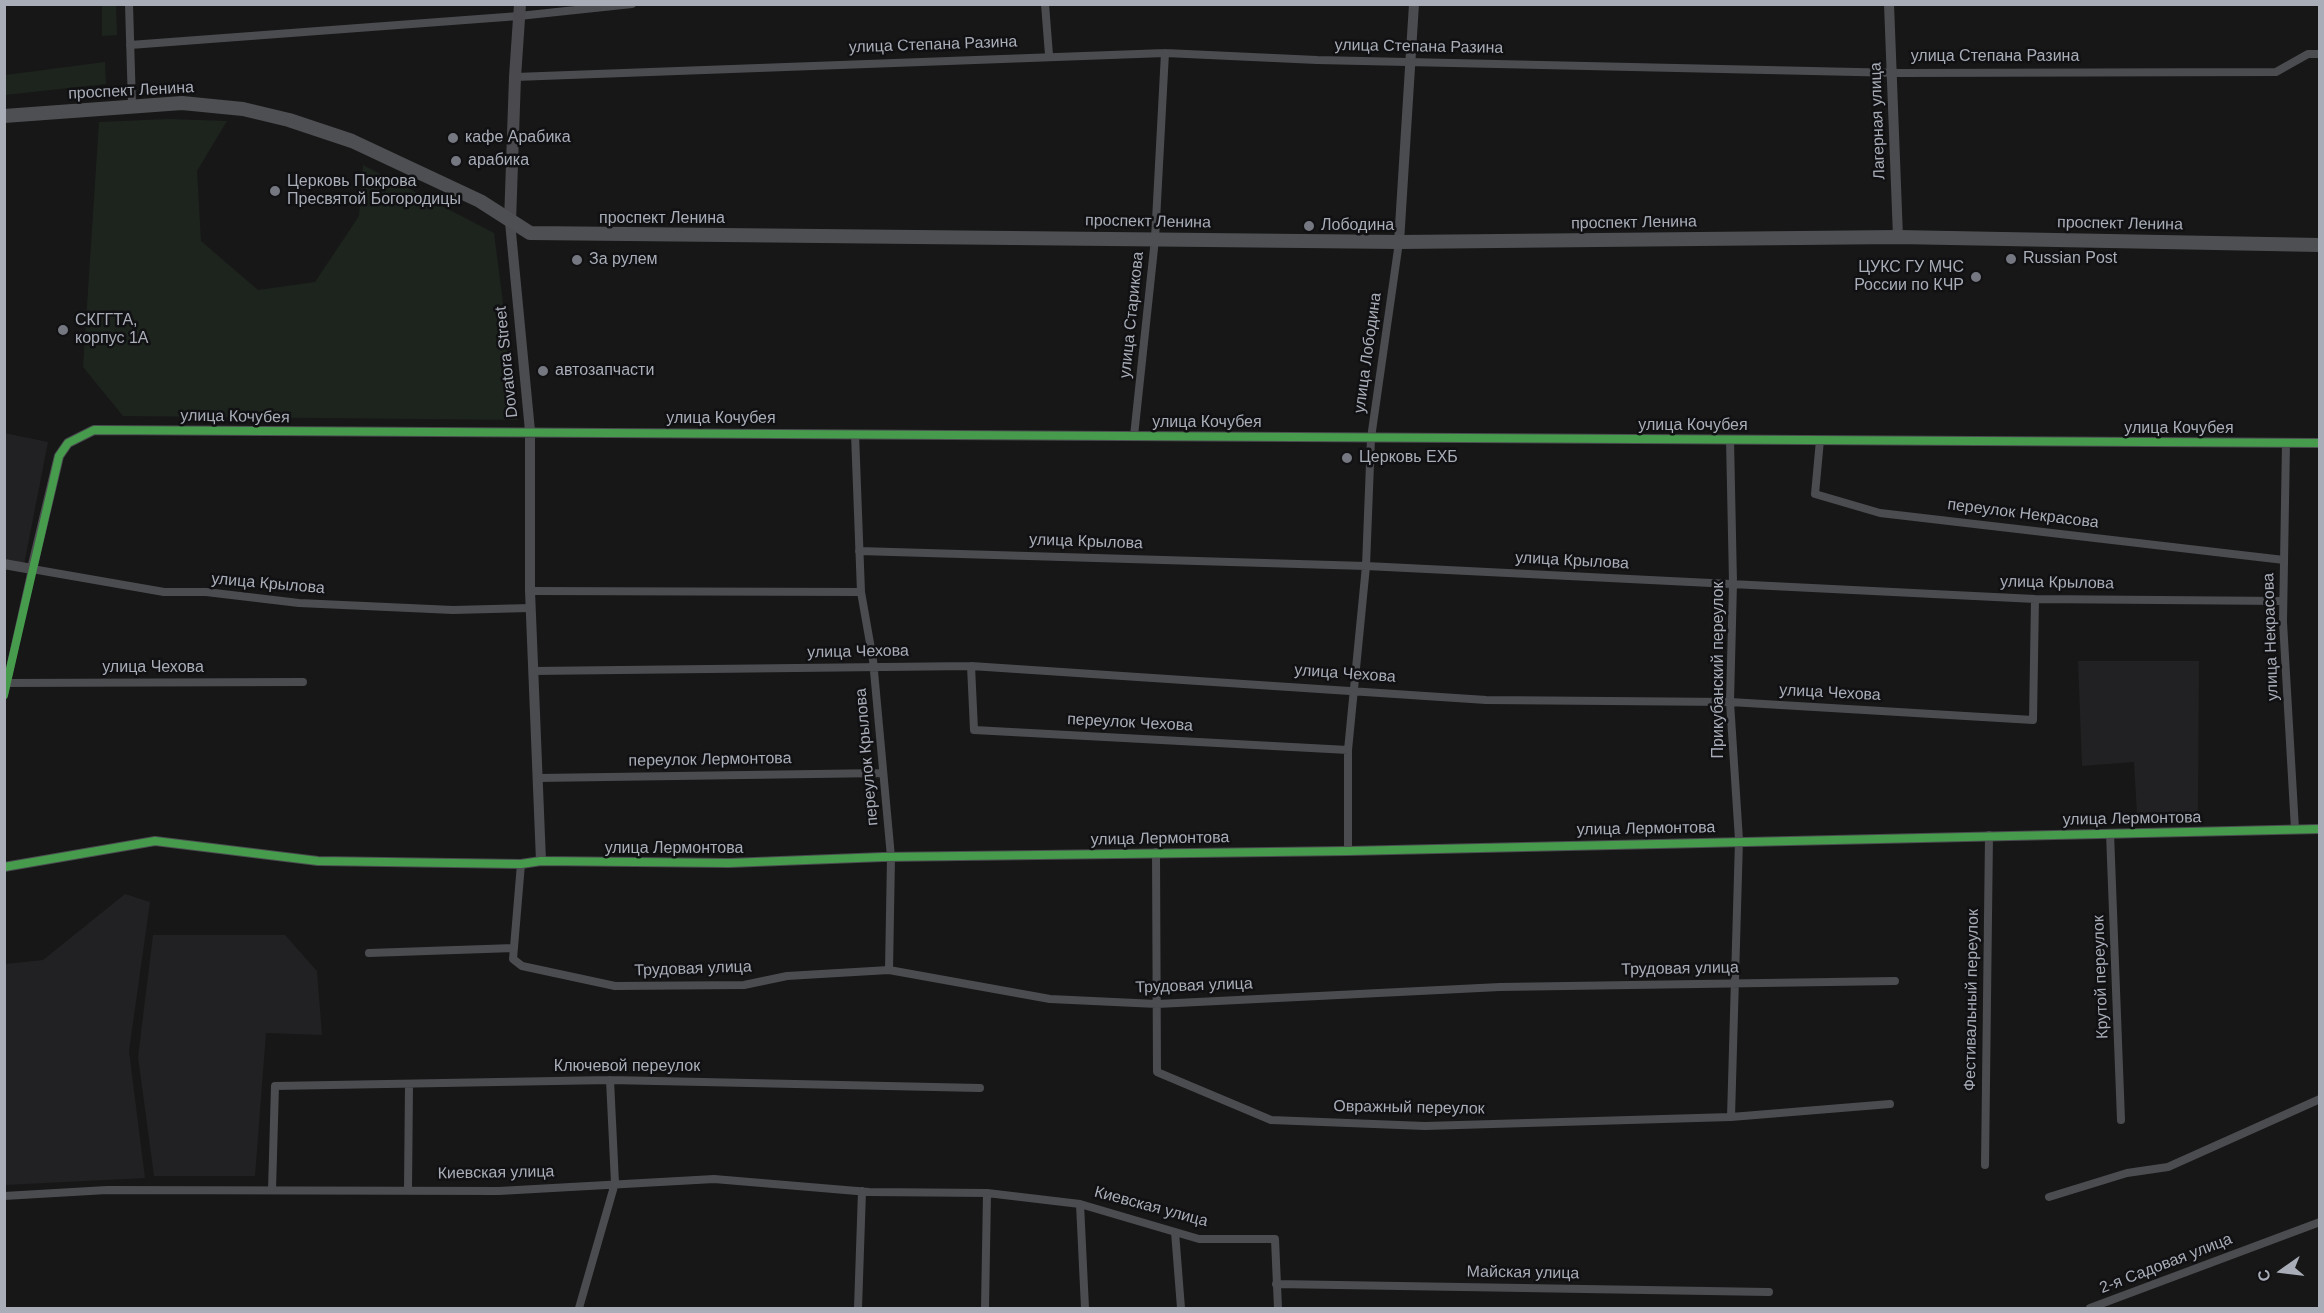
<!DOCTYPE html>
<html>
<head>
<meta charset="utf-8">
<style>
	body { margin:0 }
	#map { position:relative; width:2324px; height:1313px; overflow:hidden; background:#171717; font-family:Arial,sans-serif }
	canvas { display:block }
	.frame { position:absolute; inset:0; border:6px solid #a8adb8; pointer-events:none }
	.north { position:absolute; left:2252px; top:1241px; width:60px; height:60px; -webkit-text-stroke:4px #111113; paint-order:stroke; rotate:256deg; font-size:16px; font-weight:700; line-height:24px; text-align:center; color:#a8adb8 }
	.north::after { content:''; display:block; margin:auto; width:21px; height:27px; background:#a8adb8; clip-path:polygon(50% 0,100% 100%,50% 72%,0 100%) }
</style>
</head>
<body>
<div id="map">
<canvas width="2324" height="1313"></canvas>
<div class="frame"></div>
<div class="north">С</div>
</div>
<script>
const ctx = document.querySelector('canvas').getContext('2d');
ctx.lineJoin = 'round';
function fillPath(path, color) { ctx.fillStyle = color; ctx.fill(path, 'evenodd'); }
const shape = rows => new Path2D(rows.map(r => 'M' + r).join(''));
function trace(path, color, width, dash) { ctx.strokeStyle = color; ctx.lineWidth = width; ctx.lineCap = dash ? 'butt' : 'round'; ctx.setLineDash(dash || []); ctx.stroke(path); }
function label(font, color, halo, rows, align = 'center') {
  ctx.font = font + ' Arial,sans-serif'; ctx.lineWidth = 5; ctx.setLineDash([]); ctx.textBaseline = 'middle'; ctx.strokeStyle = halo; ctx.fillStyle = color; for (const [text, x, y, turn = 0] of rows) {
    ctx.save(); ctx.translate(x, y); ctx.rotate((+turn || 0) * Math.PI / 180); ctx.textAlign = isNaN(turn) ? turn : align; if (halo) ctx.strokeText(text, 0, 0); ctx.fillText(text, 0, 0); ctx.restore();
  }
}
fillPath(shape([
	[4,433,48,442,24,565,5,561],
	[2078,661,2199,661,2198,814,2137,815,2134,762,2082,766],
	[125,894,150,902,129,1051,145,1178,5,1185,5,964,43,960],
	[153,935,285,935,317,971,322,1035,266,1033,255,1176,154,1176,138,1057]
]), '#212123');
fillPath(shape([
	[102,5,116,5,117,35,102,36],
	[105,62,106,84,5,95,5,75],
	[169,119,227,121,197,171,201,241,258,290,315,282,359,216,363,165,494,233,518,420,123,416,83,367,99,122]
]), '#1d241e');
trace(shape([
	[129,4,132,105],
	[1045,4,1049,55],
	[130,45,519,16,632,4],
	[515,77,1165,53,1317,60,1901,73,2276,72,2308,54,2320,54],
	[855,434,861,592,873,660,891,857,889,970],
	[1134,436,1155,239,1165,53],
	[1730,439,1733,583,1730,702,1739,840,1731,1117],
	[1820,440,1815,494,1880,513,2284,560],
	[2286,443,2283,622,2295,829],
	[859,551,1366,566,2035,599,2283,601],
	[530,591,861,592],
	[971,666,974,730,1348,750],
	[533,671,971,666,1486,700,1730,702,2033,720,2035,599],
	[4,683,303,682],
	[4,695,32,569,164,592,206,592,299,603,453,610,530,608],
	[538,778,883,773],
	[2110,833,2121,1120],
	[1348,851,1348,750,1366,566,1371,438,1399,242],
	[1156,852,1157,1072,1271,1120,1425,1126,1731,1117,1890,1104],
	[521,864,513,959,522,966,615,986,744,985,787,976,889,970,1050,999,1157,1004,1500,987,1895,981],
	[369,953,514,948],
	[1985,1165,1989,835],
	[408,1189,409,1084],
	[272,1190,275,1086,610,1080,980,1088],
	[4,1196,107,1190,499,1191,714,1179,869,1192,987,1193,1080,1204,1199,1239,1275,1239,1278,1308],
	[2049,1197,2127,1173,2168,1167,2320,1099],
	[1080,1204,1085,1308],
	[1175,1232,1181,1308],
	[1276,1284,1769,1292],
	[579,1308,615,1183,610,1080],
	[858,1308,862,1191],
	[985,1308,987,1193],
	[2090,1308,2320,1222]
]), '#4b4c50', 8);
trace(shape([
	[1889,4,1898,237],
	[510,222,530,431,530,591,541,861],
	[1399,242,1414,4],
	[4,564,32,569,59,456,68,443,94,430,2320,443],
	[4,867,155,841,318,861,521,864,541,861,729,863,883,857,1348,851,2320,829]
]), '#4b4c50', 10);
trace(shape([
	[510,222,515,77,520,4]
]), '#4a4a4e', 12);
trace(shape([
	[4,116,182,103,243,109,289,120,352,141,480,201,530,233,1399,242,1898,237,2320,245]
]), '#4d4f52', 14);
trace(shape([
	[4,695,59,456,68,443,94,430,2320,443],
	[4,867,155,841,318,861,521,864,541,861,729,863,883,857,1348,851,2320,829]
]), '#469c4c', 8);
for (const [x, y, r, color] of [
	[453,138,6,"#757880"],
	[456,161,6,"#757880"],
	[275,191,6,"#757880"],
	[1309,226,6,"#757880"],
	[2011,259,6,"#757880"],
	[577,260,6,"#757880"],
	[1976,277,6,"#757880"],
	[63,330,6,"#757880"],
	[543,371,6,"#757880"],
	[1347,458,6,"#757880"]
]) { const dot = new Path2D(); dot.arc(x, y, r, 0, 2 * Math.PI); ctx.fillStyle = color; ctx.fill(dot); trace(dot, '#111113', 2); }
label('16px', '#a8adb8', '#111113', [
	["улица Степана Разина",933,45,-2],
	["улица Степана Разина",1419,47,1],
	["улица Степана Разина",1995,57],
	["проспект Ленина",131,91,-3],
	["Лагерная улица",1878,121,-92],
	["проспект Ленина",662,219],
	["проспект Ленина",1148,222,1],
	["проспект Ленина",1634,223,-1],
	["проспект Ленина",2120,224,1],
	["улица Старикова",1132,315,-84],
	["улица Лободина",1368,353,-82],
	["Dovatora Street",507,362,-96],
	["улица Кочубея",235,417,1],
	["улица Кочубея",721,419],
	["улица Кочубея",1207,423],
	["улица Кочубея",1693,426],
	["улица Кочубея",2179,429],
	["переулок Некрасова",2023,514,7],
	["улица Крылова",1086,542,2],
	["улица Крылова",1572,561,3],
	["улица Крылова",2057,583,1],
	["улица Крылова",268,584,5],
	["улица Некрасова",2271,637,-92],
	["улица Чехова",858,652,-1],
	["улица Чехова",153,668],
	["Прикубанский переулок",1719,670,-90],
	["улица Чехова",1345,674,4],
	["улица Чехова",1830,693,3],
	["переулок Чехова",1130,723,3],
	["переулок Крылова",867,757,-95],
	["переулок Лермонтова",710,760,-1],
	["улица Лермонтова",2132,819,-1],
	["улица Лермонтова",1646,829,-1],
	["улица Лермонтова",1160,839,-1],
	["улица Лермонтова",674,849],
	["Трудовая улица",693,969,-2],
	["Трудовая улица",1680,969,-1],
	["Крутой переулок",2101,977,-92],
	["Трудовая улица",1194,986,-2],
	["Фестивальный переулок",1972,1000,-89],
	["Ключевой переулок",627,1067],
	["Овражный переулок",1409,1108,1],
	["Киевская улица",496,1173,-1],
	["Киевская улица",1151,1207,15],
	["2-я Садовая улица",2166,1264,-21],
	["Майская улица",1523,1273,1]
]);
label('16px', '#a8adb8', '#111113', [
	["кафе Арабика",465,138],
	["арабика",468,161],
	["Церковь Покрова",287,182],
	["Пресвятой Богородицы",287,200],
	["Лободина",1321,226],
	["Russian Post",2023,259],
	["За рулем",589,260],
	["ЦУКС ГУ МЧС",1964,268,"right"],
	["России по КЧР",1964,286,"right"],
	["СКГГТА,",75,321],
	["корпус 1А",75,339],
	["автозапчасти",555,371],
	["Церковь ЕХБ",1359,458]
], 'left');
</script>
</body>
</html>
